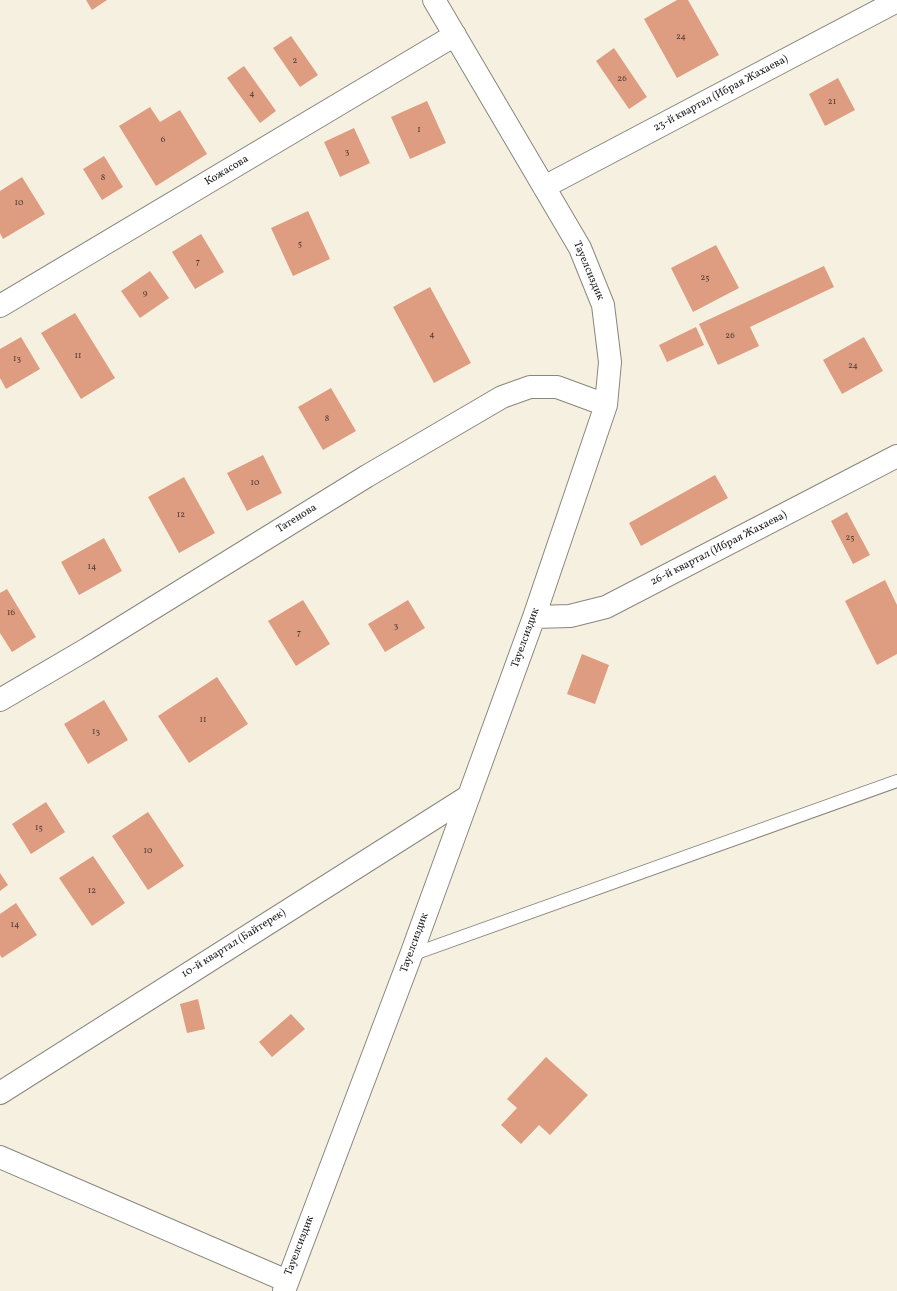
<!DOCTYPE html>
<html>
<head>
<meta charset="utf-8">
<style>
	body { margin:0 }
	canvas { display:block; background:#f6f0e0 }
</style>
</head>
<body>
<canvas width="897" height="1291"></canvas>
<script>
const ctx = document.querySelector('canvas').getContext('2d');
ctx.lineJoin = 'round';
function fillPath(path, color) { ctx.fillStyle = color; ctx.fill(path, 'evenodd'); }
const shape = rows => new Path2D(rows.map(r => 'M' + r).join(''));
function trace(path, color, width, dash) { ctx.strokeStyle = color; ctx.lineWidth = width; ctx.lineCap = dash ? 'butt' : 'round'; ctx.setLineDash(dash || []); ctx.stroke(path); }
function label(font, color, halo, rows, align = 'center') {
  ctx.font = font + ' Vollkorn,serif'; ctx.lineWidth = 4; ctx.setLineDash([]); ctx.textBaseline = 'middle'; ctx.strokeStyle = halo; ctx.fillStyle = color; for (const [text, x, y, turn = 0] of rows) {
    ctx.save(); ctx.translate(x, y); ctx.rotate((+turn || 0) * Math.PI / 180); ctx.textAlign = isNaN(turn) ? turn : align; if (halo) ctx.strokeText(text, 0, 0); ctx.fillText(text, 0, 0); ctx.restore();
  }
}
fillPath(shape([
	[86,0,107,0,92,10],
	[677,0,688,0,719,55,677,78,644,19],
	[291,36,318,75,300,87,273,48],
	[614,48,647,97,629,109,596,61],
	[244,66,276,111,260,123,227,78],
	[838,78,855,110,825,126,809,94],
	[427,101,446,143,410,159,391,117],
	[150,107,160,122,180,110,207,154,156,186,119,126],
	[354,128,370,163,340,177,324,142],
	[104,156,123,187,102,200,83,169],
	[22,177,45,214,3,239,0,233,0,191],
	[308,211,330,259,293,276,271,228],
	[201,234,224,272,195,289,172,252],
	[716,245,739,288,693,312,671,268],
	[824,266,834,287,750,327,759,346,718,365,699,324],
	[150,271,169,298,140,318,121,291],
	[430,287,471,363,434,383,393,307],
	[75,313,115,378,81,399,41,333],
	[696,327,704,345,667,362,659,345],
	[21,337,40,369,6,389,0,378,0,349],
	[864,337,883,371,842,394,823,360],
	[331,388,356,431,323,450,298,407],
	[263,455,282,493,247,511,227,473],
	[715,475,728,498,641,546,629,523],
	[184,477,215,533,179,553,148,497],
	[847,512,870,555,853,564,831,521],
	[104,538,122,571,79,595,61,562],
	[885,580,897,605,897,654,877,665,845,601],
	[7,589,36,637,12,652,0,633,0,593],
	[303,600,330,644,296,666,268,621],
	[408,600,425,628,385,652,368,624],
	[582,654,609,665,595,704,567,694],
	[217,677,248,724,189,763,158,716],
	[104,700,128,740,88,764,64,724],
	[46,802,65,832,31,854,12,824],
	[148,812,184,866,148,890,112,836],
	[93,856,125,903,92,926,59,878],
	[0,873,8,885,0,891],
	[16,903,37,935,2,958,0,955,0,914],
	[198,999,205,1029,187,1033,180,1004],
	[291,1014,305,1029,272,1057,259,1042],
	[546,1057,588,1095,550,1135,539,1125,521,1144,501,1125,517,1108,507,1099]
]), '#de9c81');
const lane = shape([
	[411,955,897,781]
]);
const street = shape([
	[544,187,897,1],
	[0,306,455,35],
	[534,617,570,616,606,607,897,456],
	[0,700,87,649,367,476,502,397,530,387,557,387,606,405],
	[0,1093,469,796],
	[0,1157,287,1281],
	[284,1291,411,955,534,617,606,405,610,362,603,305,580,248,434,0]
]);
trace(lane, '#89867e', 14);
trace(street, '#89867e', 24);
trace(lane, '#fff', 12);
trace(street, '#fff', 22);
label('9px', '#4c3c35', null, [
	["24",681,37],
	["2",295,61],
	["26",622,79],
	["4",252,94],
	["21",832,102],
	["1",419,130],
	["6",163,140],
	["3",347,152],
	["8",103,178],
	["10",19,203],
	["5",300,244],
	["7",198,262],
	["25",705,278],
	["9",145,294],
	["4",432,335],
	["26",730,336],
	["11",78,356],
	["13",17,359],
	["24",853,366],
	["8",327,419],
	["10",255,483],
	["12",181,515],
	["25",850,538],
	["14",92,567],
	["16",11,613],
	["3",396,626],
	["7",299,633],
	["11",203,720],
	["13",96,732],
	["15",39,828],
	["10",148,851],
	["12",92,891],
	["14",15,925]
]);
label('11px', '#1c1c1c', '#fff', [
	["23-й квартал (Ибрая Жахаева)",721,94,-28],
	["Кожасова",227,171,-31],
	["Тауелсиздик",588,271,67],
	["Татенова",297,519,-32],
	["26-й квартал (Ибрая Жахаева)",719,549,-27],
	["Тауелсиздик",526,638,-70],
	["Тауелсиздик",415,943,-70],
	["10-й квартал (Байтерек)",234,944,-32],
	["Тауелсиздик",300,1246,-69]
]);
</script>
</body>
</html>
